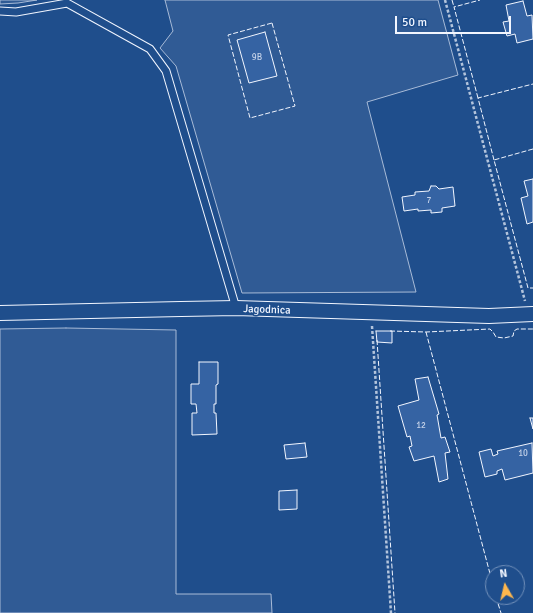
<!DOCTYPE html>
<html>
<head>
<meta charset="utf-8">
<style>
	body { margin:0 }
	#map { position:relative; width:533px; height:613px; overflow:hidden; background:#1f4e8c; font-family:Signika,sans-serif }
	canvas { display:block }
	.north { position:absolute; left:485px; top:565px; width:40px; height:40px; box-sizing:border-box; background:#1f4e8c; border:1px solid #7391ba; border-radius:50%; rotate:352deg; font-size:11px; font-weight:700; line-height:16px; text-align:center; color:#f2f6ff }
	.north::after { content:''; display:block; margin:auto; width:14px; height:18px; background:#ffb74d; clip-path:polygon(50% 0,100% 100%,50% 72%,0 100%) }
	.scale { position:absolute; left:395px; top:16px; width:116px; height:18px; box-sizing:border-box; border:2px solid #f2f6ff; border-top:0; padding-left:5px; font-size:12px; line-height:14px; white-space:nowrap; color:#f2f6ff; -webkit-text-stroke:3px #1f4e8c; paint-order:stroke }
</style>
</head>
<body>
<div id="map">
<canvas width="533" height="613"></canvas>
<div class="north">N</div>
<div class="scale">50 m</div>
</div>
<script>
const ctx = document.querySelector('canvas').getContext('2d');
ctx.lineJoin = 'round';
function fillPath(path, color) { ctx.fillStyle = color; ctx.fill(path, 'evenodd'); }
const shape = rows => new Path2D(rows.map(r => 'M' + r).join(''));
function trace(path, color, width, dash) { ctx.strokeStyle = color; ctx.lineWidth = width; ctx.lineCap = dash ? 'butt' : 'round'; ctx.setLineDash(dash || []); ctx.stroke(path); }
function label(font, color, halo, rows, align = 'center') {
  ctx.font = font + ' Signika,sans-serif'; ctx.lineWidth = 3; ctx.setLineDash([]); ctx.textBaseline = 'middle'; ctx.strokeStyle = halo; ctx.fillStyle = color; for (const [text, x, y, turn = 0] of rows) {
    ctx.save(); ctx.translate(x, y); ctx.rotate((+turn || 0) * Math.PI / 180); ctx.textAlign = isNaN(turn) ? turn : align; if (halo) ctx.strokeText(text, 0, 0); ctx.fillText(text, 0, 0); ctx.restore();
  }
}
const green = shape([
	[0,0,37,0,18,3,0,4,0,0],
	[165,0,438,0,458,75,367,102,416,292,242,293,176,66,160,48,173,31,165,0],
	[66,328,176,330,176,594,271,594,272,613,0,613,0,329,66,328]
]);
fillPath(green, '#305b95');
trace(green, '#a8bbd7', 1);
const building = shape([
	[523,1,527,16,532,15,533,39,517,43,515,34,507,36,503,22,509,21,506,5,523,1],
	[265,32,277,76,249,83,237,40,265,32],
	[533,179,533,222,527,224,521,198,528,196,524,181,533,179],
	[431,186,436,186,439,189,453,187,455,206,442,208,442,212,431,213,431,210,418,211,418,209,404,211,402,197,415,195,415,192,429,191,431,186],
	[376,331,392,331,392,343,377,342,376,331],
	[199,362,218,362,218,384,216,385,216,404,214,404,214,413,216,413,217,434,192,435,192,413,197,413,196,404,191,404,191,384,199,384,199,362],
	[428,377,439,414,437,415,441,438,445,437,450,452,445,453,448,479,439,482,434,456,414,461,409,447,412,446,410,436,407,437,398,406,419,400,415,379,428,377],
	[530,418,533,418,533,429,530,418],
	[305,443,307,457,286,459,284,445,305,443],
	[532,443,533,473,505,480,502,469,497,471,497,474,485,477,479,452,491,449,493,456,498,454,497,451,532,443],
	[297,490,297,509,279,510,279,491,297,490]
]);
fillPath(building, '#3563a3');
trace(building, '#f2f6ff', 1);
const lane = shape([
	[0,11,16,12,67,3,150,49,166,71,236,308]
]);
const street = shape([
	[0,313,181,309,236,308,489,316,533,314]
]);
trace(lane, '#f2f6ff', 9);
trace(street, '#f2f6ff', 16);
trace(shape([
	[445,0,525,301],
	[372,326,391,613]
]), '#b3c4dc', 2.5, [3, 2]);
trace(lane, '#1f4e8c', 7);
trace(street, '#1f4e8c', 14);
trace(shape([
	[452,0,454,7],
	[272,23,295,106,250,118,228,35,272,23],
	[478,98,454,7,480,0],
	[533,149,494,160,528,288,533,288],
	[494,160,478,98,533,84],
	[390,331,426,332,490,329,493,332,496,337,504,338,513,336,514,331,517,329,533,329],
	[426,332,493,585],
	[377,340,395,613],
	[496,597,501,613]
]), '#f2f6ff', 1, [5, 2]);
label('9px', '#c3d1e8', null, [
	["9B",257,58],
	["7",429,201],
	["12",421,426],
	["10",523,454]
]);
label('11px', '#f2f6ff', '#1f4e8c', [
	["Jagodnica",267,310,2]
]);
</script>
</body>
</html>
